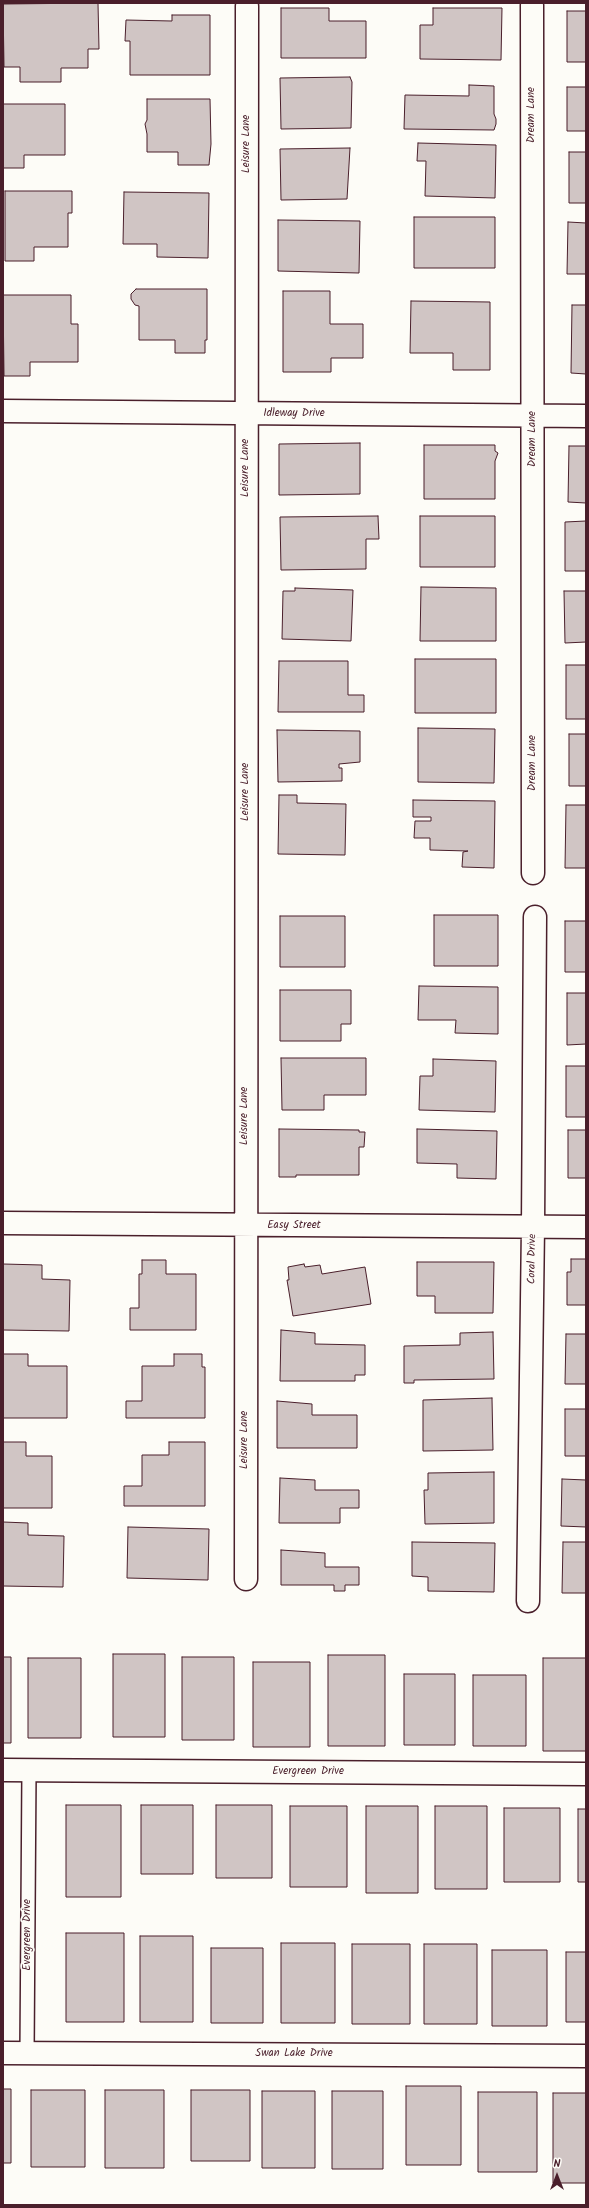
<!DOCTYPE html>
<html>
<head>
<meta charset="utf-8">
<style>
	body { margin:0 }
	#map { position:relative; width:589px; height:2208px; overflow:hidden; background:#fdfcf7; font-family:Kalam,sans-serif }
	canvas { display:block }
	.frame { position:absolute; inset:0; border:4px solid #4a1f2b; pointer-events:none }
	.north { position:absolute; left:537px; top:2156px; width:40px; height:40px; -webkit-text-stroke:3px #fdfcf7; paint-order:stroke; rotate:0deg; font-size:11px; font-weight:700; line-height:16px; text-align:center; color:#4a1f2b }
	.north::after { content:''; display:block; margin:auto; width:14px; height:18px; background:#4a1f2b; clip-path:polygon(50% 0,100% 100%,50% 72%,0 100%) }
</style>
</head>
<body>
<div id="map">
<canvas width="589" height="2208"></canvas>
<div class="frame"></div>
<div class="north">N</div>
</div>
<script>
const ctx = document.querySelector('canvas').getContext('2d');
ctx.lineJoin = 'round';
function fillPath(path, color) { ctx.fillStyle = color; ctx.fill(path, 'evenodd'); }
const shape = rows => new Path2D(rows.map(r => 'M' + r).join(''));
function trace(path, color, width, dash) { ctx.strokeStyle = color; ctx.lineWidth = width; ctx.lineCap = dash ? 'butt' : 'round'; ctx.setLineDash(dash || []); ctx.stroke(path); }
function label(font, color, halo, rows, align = 'center') {
  ctx.font = font + ' Kalam,sans-serif'; ctx.lineWidth = 3.5; ctx.setLineDash([]); ctx.textBaseline = 'middle'; ctx.strokeStyle = halo; ctx.fillStyle = color; for (const [text, x, y, turn = 0] of rows) {
    ctx.save(); ctx.translate(x, y); ctx.rotate((+turn || 0) * Math.PI / 180); ctx.textAlign = isNaN(turn) ? turn : align; if (halo) ctx.strokeText(text, 0, 0); ctx.fillText(text, 0, 0); ctx.restore();
  }
}
const building = shape([
	[98,3,99,49,88,49,88,68,61,68,61,82,20,82,20,67,4,67,3,4,98,3],
	[281,8,329,8,329,21,366,21,366,58,281,58,281,8],
	[433,8,502,8,501,60,420,59,420,25,433,25,433,8],
	[567,11,586,11,586,62,567,62,567,11],
	[172,15,210,15,210,75,130,75,130,41,125,41,126,20,172,21,172,15],
	[350,77,352,82,351,128,281,129,280,78,350,77],
	[469,85,494,86,494,114,496,119,496,124,494,130,404,129,405,95,469,96,469,85],
	[567,87,586,87,586,131,567,131,567,87],
	[147,99,210,99,211,144,209,165,178,165,178,152,147,152,147,134,145,124,147,120,147,99],
	[3,104,65,104,65,155,24,155,24,168,3,168,3,104],
	[418,143,496,145,495,198,425,196,426,161,417,161,418,143],
	[350,148,347,199,281,200,280,149,350,148],
	[569,152,586,152,586,203,569,203,569,152],
	[5,191,72,191,72,213,68,213,68,247,34,247,34,261,5,261,5,191],
	[124,192,209,193,208,258,157,257,157,244,123,244,124,192],
	[414,217,495,217,495,268,414,268,414,217],
	[278,220,360,221,359,273,278,271,278,220],
	[568,222,586,223,586,274,567,274,568,222],
	[136,289,207,289,207,340,205,340,205,353,175,353,175,340,139,340,139,306,135,305,131,299,131,294,136,289],
	[283,291,330,291,330,324,363,324,363,358,331,358,331,372,283,372,283,291],
	[3,295,71,295,71,324,78,324,78,362,30,362,30,376,4,376,3,295],
	[411,301,490,302,490,370,453,370,453,353,410,353,411,301],
	[572,305,586,305,586,374,571,373,572,305],
	[360,443,360,494,279,495,279,444,360,443],
	[424,445,495,445,495,451,498,453,495,461,495,499,424,499,424,445],
	[569,446,586,446,586,503,568,502,569,446],
	[378,516,379,539,366,539,366,569,281,570,280,517,378,516],
	[420,516,495,516,495,567,420,567,420,516],
	[586,521,586,571,565,571,565,522,586,521],
	[421,587,496,588,496,641,420,641,421,587],
	[295,588,353,590,351,641,282,639,283,591,295,591,295,588],
	[564,591,586,591,586,642,565,643,564,591],
	[415,659,496,659,496,713,415,713,415,659],
	[279,661,348,661,348,695,364,695,364,712,278,712,279,661],
	[566,665,586,665,586,719,566,719,566,665],
	[418,728,495,729,494,783,418,782,418,728],
	[277,730,360,731,360,762,339,764,339,768,342,768,342,781,278,782,277,730],
	[569,734,586,734,586,786,569,786,569,734],
	[279,795,297,795,297,803,346,804,345,855,278,854,279,795],
	[413,800,495,801,494,868,462,867,463,852,468,851,430,850,430,838,414,838,415,821,431,821,431,817,413,817,413,800],
	[566,805,586,805,586,868,565,868,566,805],
	[434,915,498,915,498,966,434,966,434,915],
	[280,916,345,916,345,967,280,967,280,916],
	[565,921,586,921,586,972,565,972,565,921],
	[419,986,498,987,498,1034,455,1033,456,1020,418,1020,419,986],
	[280,990,351,990,351,1024,341,1024,341,1041,280,1041,280,990],
	[567,993,586,993,586,1044,567,1045,567,993],
	[281,1058,366,1058,366,1095,324,1095,324,1110,282,1110,281,1058],
	[433,1059,496,1061,495,1112,419,1110,420,1076,433,1076,433,1059],
	[566,1066,586,1066,586,1117,566,1117,566,1066],
	[279,1129,359,1130,359,1132,365,1132,364,1147,359,1147,359,1175,296,1175,296,1177,279,1177,279,1129],
	[417,1129,497,1131,496,1179,457,1178,457,1164,417,1163,417,1129],
	[568,1130,586,1130,586,1178,568,1178,568,1130],
	[571,1259,586,1259,586,1305,567,1305,567,1272,571,1272,571,1259],
	[142,1260,166,1260,166,1274,196,1274,196,1330,130,1330,130,1308,139,1308,139,1274,142,1274,142,1260],
	[417,1262,494,1262,493,1313,435,1313,435,1296,417,1296,417,1262],
	[3,1264,42,1265,42,1279,70,1280,69,1331,3,1330,3,1264],
	[304,1264,305,1267,320,1265,322,1274,365,1267,371,1304,293,1316,287,1280,289,1280,288,1267,304,1264],
	[281,1330,315,1333,315,1344,365,1345,365,1375,355,1375,355,1381,280,1381,281,1330],
	[493,1332,494,1379,414,1380,414,1383,404,1383,404,1346,460,1345,460,1333,493,1332],
	[566,1334,586,1334,586,1384,565,1384,566,1334],
	[3,1354,28,1354,28,1366,67,1366,67,1418,3,1418,3,1354],
	[174,1354,202,1354,202,1367,205,1367,205,1418,126,1418,126,1401,142,1401,142,1366,174,1366,174,1354],
	[492,1398,493,1450,423,1451,423,1400,492,1398],
	[277,1401,312,1404,312,1415,357,1415,357,1448,277,1448,277,1401],
	[565,1409,586,1409,586,1456,565,1456,565,1409],
	[3,1442,26,1442,26,1456,52,1456,52,1508,3,1508,3,1442],
	[169,1442,205,1442,205,1506,124,1506,124,1486,142,1486,142,1455,169,1455,169,1442],
	[494,1472,494,1523,425,1524,424,1490,428,1490,428,1473,494,1472],
	[280,1478,315,1480,315,1490,359,1490,359,1508,340,1508,340,1523,279,1523,280,1478],
	[562,1479,586,1480,586,1527,561,1526,562,1479],
	[3,1522,28,1523,28,1535,64,1536,63,1587,3,1586,3,1522],
	[128,1527,209,1529,208,1580,127,1578,128,1527],
	[412,1542,495,1543,494,1592,428,1591,428,1577,412,1576,412,1542],
	[563,1542,586,1542,586,1593,562,1593,563,1542],
	[281,1550,325,1553,325,1567,359,1567,359,1585,345,1585,345,1591,334,1591,334,1585,281,1585,281,1550],
	[113,1654,165,1654,165,1737,113,1737,113,1654],
	[328,1655,385,1655,385,1746,328,1746,328,1655],
	[3,1657,11,1657,11,1743,3,1743,3,1657],
	[182,1657,234,1657,234,1740,182,1740,182,1657],
	[28,1658,81,1658,81,1738,28,1738,28,1658],
	[543,1658,586,1658,586,1751,543,1751,543,1658],
	[253,1662,310,1662,310,1747,253,1747,253,1662],
	[404,1674,455,1674,455,1745,404,1745,404,1674],
	[473,1675,526,1675,526,1746,473,1746,473,1675],
	[66,1805,121,1805,121,1897,66,1897,66,1805],
	[141,1805,193,1805,193,1874,141,1874,141,1805],
	[216,1805,272,1805,272,1878,216,1878,216,1805],
	[290,1806,347,1806,347,1887,290,1887,290,1806],
	[366,1806,418,1806,418,1893,366,1893,366,1806],
	[435,1806,487,1806,487,1889,435,1889,435,1806],
	[504,1808,560,1808,560,1882,504,1882,504,1808],
	[578,1809,586,1809,586,1882,578,1882,578,1809],
	[66,1933,124,1933,124,2022,66,2022,66,1933],
	[140,1936,193,1936,193,2022,140,2022,140,1936],
	[281,1943,335,1943,335,2023,281,2023,281,1943],
	[352,1944,410,1944,410,2024,352,2024,352,1944],
	[424,1944,477,1944,477,2024,424,2024,424,1944],
	[211,1948,263,1948,263,2023,211,2023,211,1948],
	[492,1950,547,1950,547,2026,492,2026,492,1950],
	[566,1952,586,1952,586,2022,566,2022,566,1952],
	[406,2086,461,2086,461,2165,406,2165,406,2086],
	[3,2089,11,2089,11,2163,3,2163,3,2089],
	[31,2090,85,2090,85,2167,31,2167,31,2090],
	[105,2090,164,2090,164,2168,105,2168,105,2090],
	[191,2090,250,2090,250,2161,191,2161,191,2090],
	[262,2091,315,2091,315,2168,262,2168,262,2091],
	[332,2091,383,2091,383,2169,332,2169,332,2091],
	[478,2092,537,2092,537,2172,478,2172,478,2092],
	[553,2093,586,2093,586,2183,553,2183,553,2093]
]);
fillPath(building, '#d0c5c4');
trace(building, '#4a1f2b', 1);
const service = shape([
	[27,2053,29,1770]
]);
const minor = shape([
	[532,5,533,873],
	[3,411,586,416],
	[3,1223,586,1227],
	[246,1579,247,6],
	[528,1601,533,1226,535,917],
	[3,1770,586,1774],
	[3,2053,586,2056]
]);
trace(service, '#4a1f2b', 16);
trace(minor, '#4a1f2b', 25);
trace(service, '#fdfcf7', 13);
trace(minor, '#fdfcf7', 22);
label('11px', '#4a1f2b', '#fdfcf7', [
	["Dream Lane",532,115,-90],
	["Leisure Lane",247,144,-90],
	["Idleway Drive",294,414],
	["Dream Lane",533,439,-90],
	["Leisure Lane",246,468,-90],
	["Dream Lane",533,763,-90],
	["Leisure Lane",246,792,-90],
	["Leisure Lane",245,1116,-90],
	["Easy Street",294,1226],
	["Coral Drive",533,1259,-89],
	["Leisure Lane",245,1440,-90],
	["Evergreen Drive",308,1772],
	["Evergreen Drive",28,1935,-90],
	["Swan Lake Drive",294,2054]
]);
</script>
</body>
</html>
